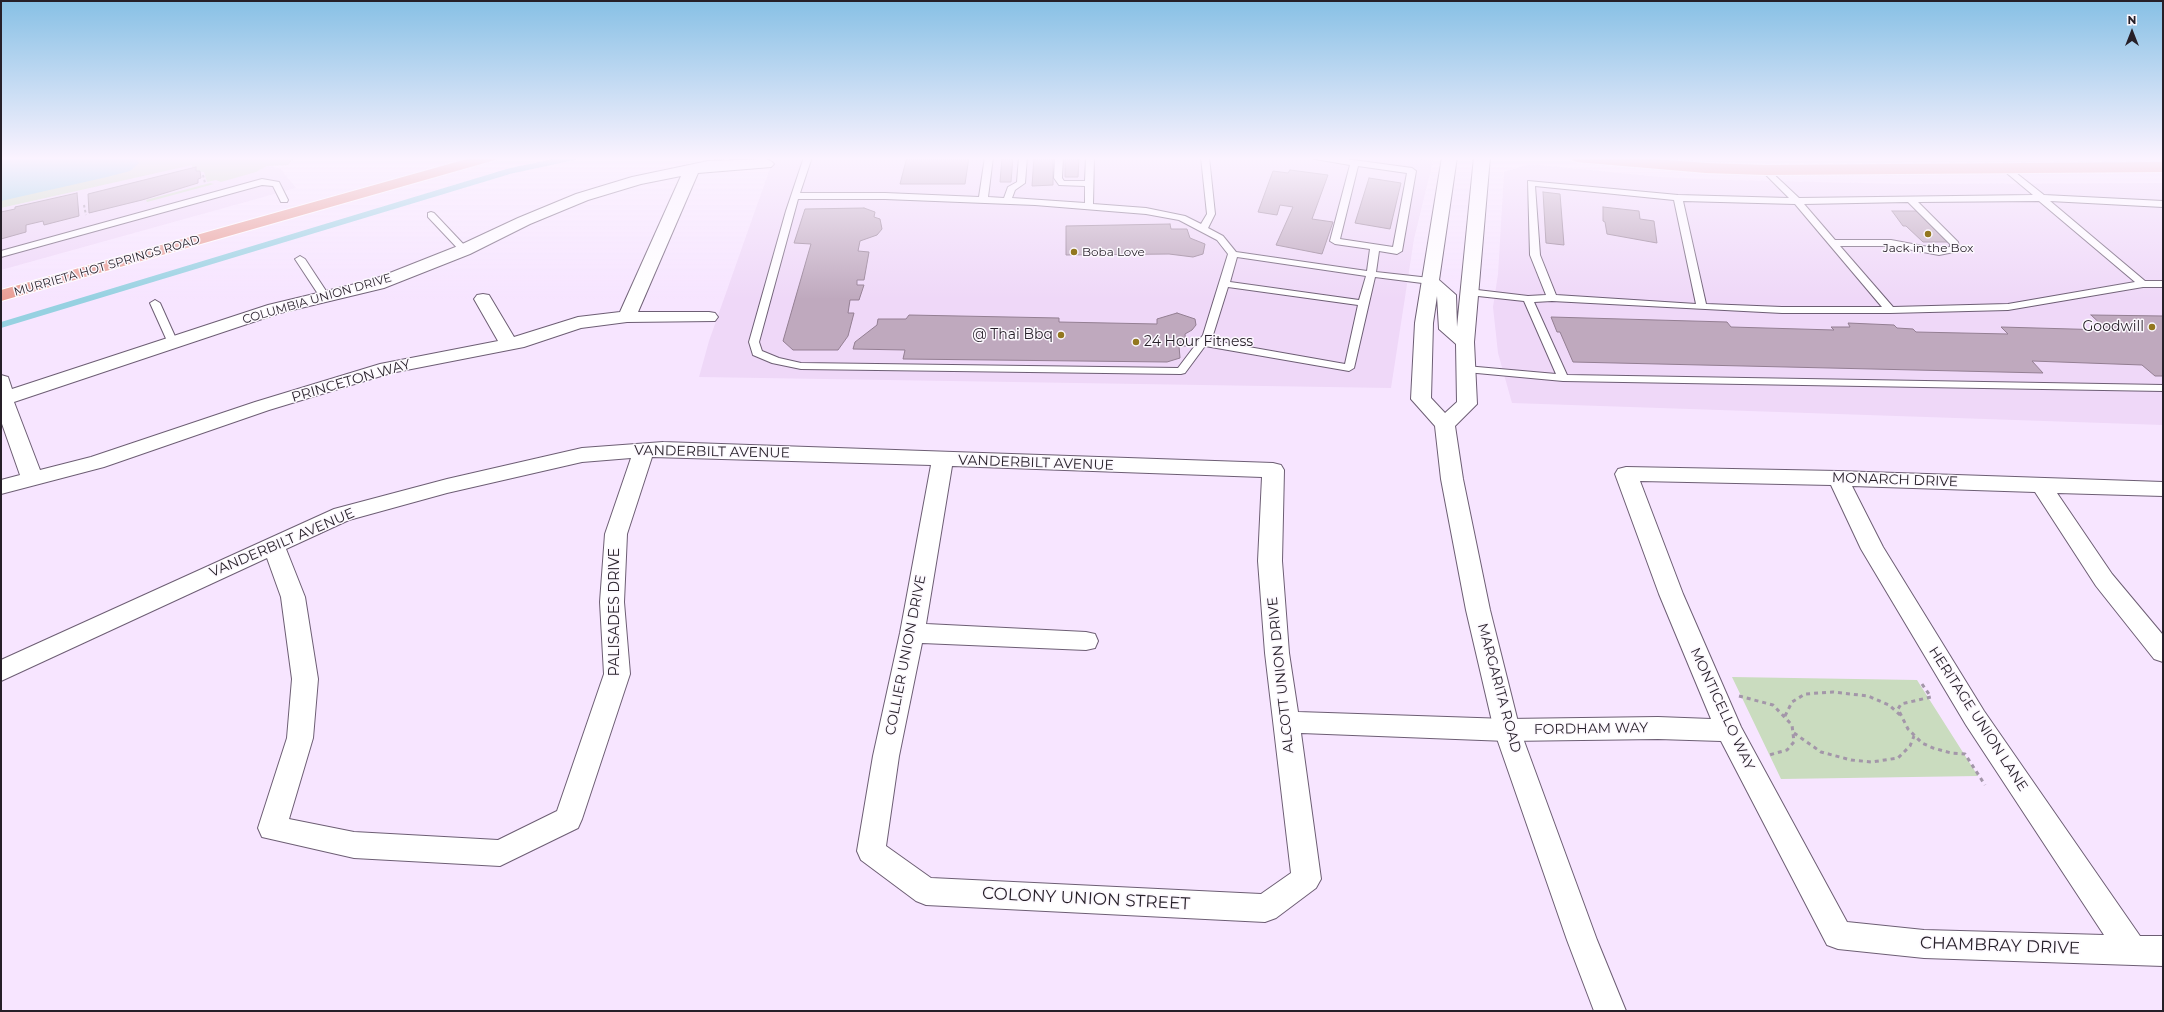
<!DOCTYPE html>
<html>
<head>
<meta charset="utf-8">
<style>
	body { margin:0 }
	#map { position:relative; width:2164px; height:1012px; overflow:hidden; background:#f7e5ff; font-family:Montserrat,sans-serif }
	canvas { display:block }
	.frame { position:absolute; inset:0; border:2px solid #261f28; pointer-events:none }
	.north { position:absolute; left:2112px; top:12px; width:40px; height:40px; -webkit-text-stroke:3px #fcf8fe; paint-order:stroke; rotate:0deg; font-size:11px; font-weight:700; line-height:16px; text-align:center; color:#261f28 }
	.north::after { content:''; display:block; margin:auto; width:14px; height:18px; background:#261f28; clip-path:polygon(50% 0,100% 100%,50% 72%,0 100%) }
</style>
</head>
<body>
<div id="map">
<canvas width="2164" height="1012"></canvas>
<div class="frame"></div>
<div class="north">N</div>
</div>
<script>
const ctx = document.querySelector('canvas').getContext('2d');
ctx.lineJoin = 'round';
function fillPath(path, color) { ctx.fillStyle = color; ctx.fill(path, 'evenodd'); }
const shape = rows => new Path2D(rows.map(r => 'M' + r).join(''));
function trace(path, color, width, dash) { ctx.strokeStyle = color; ctx.lineWidth = width; ctx.lineCap = dash ? 'butt' : 'round'; ctx.setLineDash(dash || []); ctx.stroke(path); }
function label(font, color, halo, rows, align = 'center') {
  ctx.font = font + ' Montserrat,sans-serif'; ctx.lineWidth = 3; ctx.setLineDash([]); ctx.textBaseline = 'middle'; ctx.strokeStyle = halo; ctx.fillStyle = color; for (const [text, x, y, turn = 0] of rows) {
    ctx.save(); ctx.translate(x, y); ctx.rotate((+turn || 0) * Math.PI / 180); ctx.textAlign = isNaN(turn) ? turn : align; if (halo) ctx.strokeText(text, 0, 0); ctx.fillText(text, 0, 0); ctx.restore();
  }
}
fillPath(shape([
	[774,157,1407,157,1433,161,1414,239,1391,388,699,377,709,341],
	[201,162,256,172,267,166,280,168,296,188,1,270,1,208],
	[1529,164,1661,177,1729,180,1906,184,2163,183,2163,425,1512,403,1498,353,1493,307,1498,274,1504,172]
]), '#efd8f8');
fillPath(shape([
	[1,157,295,157,288,165,267,166,256,172,221,182,216,180,207,182,204,172,196,171,196,167,192,168,192,165,1,208],
	[210,183,214,184,147,202,146,200],
	[1732,677,1917,680,1978,776,1781,779]
]), '#cadcbf');
fillPath(shape([
	[1,157,128,157,136,159,139,163,130,171,107,177,1,201]
]), '#96d1e1');
trace(shape([
	[1,325,510,171,575,157]
]), '#96d1e1', 5.5);
const building = shape([
	[907,157,969,157,965,184,900,184,907,157],
	[1002,157,1013,157,1011,182,1000,182,1002,157],
	[1034,157,1053,157,1053,185,1032,186,1034,157],
	[1065,157,1079,157,1078,177,1065,177,1065,157],
	[196,167,196,171,200,171,201,178,198,179,198,183,142,200,89,213,88,194,196,167],
	[1290,170,1328,175,1312,219,1333,222,1322,254,1276,245,1293,207,1280,205,1277,215,1258,212,1273,171,1288,173,1290,170],
	[1369,178,1401,183,1390,229,1355,223,1369,178],
	[1543,192,1560,194,1564,245,1546,243,1543,192],
	[77,193,79,216,44,225,43,221,26,225,26,232,1,239,1,212,15,209,15,207,77,193],
	[1603,207,1639,211,1640,219,1654,221,1657,243,1607,234,1605,222,1603,221,1603,207],
	[864,208,875,212,874,217,880,219,882,229,877,235,860,241,858,251,869,252,864,280,857,280,857,285,864,285,859,300,850,300,848,313,854,313,848,336,838,350,793,350,783,341,811,244,794,243,805,209,864,208],
	[1892,211,1918,211,1950,242,1923,242,1906,226,1903,226,1892,211],
	[1170,224,1171,229,1187,229,1190,238,1205,244,1203,254,1193,257,1169,254,1066,255,1066,226,1170,224],
	[1177,313,1195,319,1196,325,1192,330,1185,334,1186,346,1179,346,1180,358,1167,362,903,359,905,350,853,349,855,342,877,325,878,319,906,319,909,315,1059,318,1059,322,1157,324,1157,319,1177,313],
	[2091,315,2163,316,2163,376,2155,376,2142,365,2032,361,2043,373,1573,362,1560,332,1557,332,1551,317,1727,322,1731,327,1834,330,1831,327,1850,327,1848,323,1894,325,1897,328,1913,329,1916,332,2008,334,2001,327,2107,330,2091,315]
]);
fillPath(building, '#bfa9be');
trace(building, '#947f93', 1);
const lane = shape([
	[804,157,812,157,800,193,885,193,979,197,985,157,993,157,988,197,1004,198,1008,187,1017,182,1019,157,1027,157,1025,183,1015,190,1012,198,1085,203,1085,186,1059,185,1054,178,1055,157,1063,157,1062,178,1064,181,1085,181,1086,157,1094,157,1093,204,1146,208,1185,216,1201,224,1207,214,1201,157,1209,157,1215,214,1208,228,1223,236,1236,252,1367,271,1370,249,1335,244,1330,241,1350,165,1315,159,1311,157,1331,157,1412,168,1416,171,1402,251,1397,254,1379,251,1376,272,1430,278,1435,281,1430,284,1375,277,1354,368,1349,371,1205,346,1185,373,1181,374,801,369,772,363,753,355,749,342,786,211,804,157],
	[1358,166,1407,173,1393,247,1340,239,1358,166],
	[798,199,885,199,1035,205,1146,214,1179,220,1217,240,1228,254,1203,335,1178,368,801,363,779,358,762,351,759,342,798,199],
	[1237,257,1366,276,1359,300,1230,282,1237,257],
	[1228,287,1358,305,1345,364,1209,340,1213,335,1228,287],
	[2006,165,2044,195,2163,201,2163,207,2050,201,2145,281,2163,281,2163,287,2143,287,2008,310,1890,313,1782,313,1552,301,1534,302,1567,375,2163,385,2163,391,1563,381,1466,372,1461,369,1466,366,1556,374,1524,301,1469,295,1464,292,1469,289,1528,296,1546,295,1530,255,1528,181,1678,195,1789,198,1763,172,1763,168,1766,167,1799,198,2033,195,2003,170,2002,168,2006,165],
	[1535,186,1674,200,1696,304,1556,295,1540,255,1535,186],
	[1683,201,1795,204,1882,307,1782,307,1706,304,1683,201],
	[2039,201,2135,282,2008,304,1893,307,1840,246,1891,246,1939,255,1954,252,1959,249,1958,242,1918,202,2039,201],
	[1908,202,1950,244,1950,247,1939,249,1891,240,1835,240,1804,204,1908,202],
	[262,179,279,182,288,200,287,202,281,202,273,186,262,185,1,257,1,251,262,179],
	[431,212,434,213,467,248,467,252,461,252,428,217,428,213,431,212],
	[300,256,305,259,330,297,328,299,325,300,320,297,295,259,300,256],
	[155,300,160,303,178,343,177,345,173,346,168,343,150,303,155,300]
]);
const street = shape([
	[766,159,771,161,774,164,771,167,698,173,638,312,709,312,715,313,718,317,715,321,627,322,581,328,524,347,391,373,269,410,104,467,1,494,1,480,20,475,1,421,1,375,8,377,12,389,268,305,372,280,458,246,518,218,576,194,632,177,708,161,766,159],
	[681,176,620,312,578,317,514,337,489,295,483,294,477,295,474,299,498,341,380,364,255,402,91,457,40,470,14,402,280,313,384,288,470,254,530,224,588,200,641,184,681,176],
	[663,442,1273,463,1281,465,1284,470,1282,561,1289,653,1298,712,1507,719,1658,717,1711,719,1659,594,1615,474,1618,469,1626,467,1838,471,2163,482,2163,496,2057,493,2112,574,2163,635,2163,662,2154,659,2096,586,2035,492,1852,486,1883,547,1984,711,2140,936,2163,936,2163,966,1924,958,1838,949,1827,945,1721,741,1658,739,1507,741,1301,733,1321,879,1316,888,1276,918,1265,922,926,905,916,901,861,860,857,851,873,756,900,633,931,465,652,457,627,534,624,602,630,674,582,819,578,828,500,866,354,858,262,837,258,828,287,738,292,679,281,597,267,558,1,681,1,660,334,509,447,479,582,448,663,442],
	[631,458,605,534,600,602,604,674,557,811,498,840,354,832,289,819,313,738,318,679,305,597,286,549,349,520,447,493,582,462,631,458],
	[952,466,1262,477,1258,561,1265,653,1291,873,1261,894,931,878,886,846,899,756,922,643,1086,650,1095,648,1098,641,1095,634,1086,632,926,624,952,466],
	[1640,481,1831,485,1861,549,1966,725,2104,935,1924,930,1847,922,1741,727,1683,594,1640,481]
]);
const secondary = shape([
	[1442,157,1457,157,1439,280,1456,295,1457,327,1474,157,1490,157,1474,342,1477,404,1455,426,1463,479,1490,610,1520,730,1597,940,1626,1011,1594,1011,1567,940,1494,730,1466,610,1441,479,1435,426,1411,399,1415,323,1442,157],
	[1437,296,1439,329,1456,344,1457,402,1445,413,1431,398,1433,323,1437,296]
]);
const primary = shape([
	[474,157,498,157,495,160,1,301,1,290,474,157],
	[1570,157,1629,157,1706,163,1766,165,2163,162,2163,172,1766,175,1706,173,1577,162,1572,160,1570,157]
]);
trace(lane, '#6d5e74', 2);
trace(street, '#6d5e74', 2);
trace(secondary, '#6d5e74', 2);
trace(primary, '#fff', 2);
trace(shape([
	[203,175,205,183],
	[84,205,86,215]
]), '#a396a9', 2, [2.5, 2.5]);
trace(shape([
	[1922,684,1931,697,1901,704,1898,709,1908,729,1922,743,1933,748,1951,753,1965,754,1985,785],
	[1739,696,1773,705,1792,725,1794,742,1787,750,1769,755],
	[1785,716,1792,702,1805,694,1833,692,1868,696,1889,705,1900,715],
	[1794,733,1821,752,1851,760,1872,762,1898,758,1910,746,1914,736]
]), '#a396a9', 3, [4, 4]);
fillPath(lane, '#fff');
fillPath(street, '#fff');
fillPath(secondary, '#fff');
fillPath(primary, '#e99e95');
const sky = ctx.createLinearGradient(0, 0, 0, 299);
sky.addColorStop(0, '#87c0e5');
sky.addColorStop(0.53, '#fbf3ff');
sky.addColorStop(1, '#fbf3ff00');
ctx.fillStyle = sky;
ctx.fillRect(0, 0, 2164, 299);
for (const [x, y, r, color] of [
	[1928,234,4,"#92771e"],
	[1074,252,4,"#92771e"],
	[2152,327,4,"#92771e"],
	[1061,335,4,"#92771e"],
	[1136,342,4,"#92771e"]
]) { const dot = new Path2D(); dot.arc(x, y, r, 0, 2 * Math.PI); ctx.fillStyle = color; ctx.fill(dot); trace(dot, '#fcf8fe', 1.5); }
label('12px', '#261f28', '#fcf8fe', [
	["Jack in the Box",1928,248],
	["Boba Love",1082,252,"left"]
]);
label('12px', '#261f28', '#fcf8fe', [
	["MURRIETA HOT SPRINGS ROAD",107,266,-16],
	["COLUMBIA UNION DRIVE",317,299,-16]
]);
label('14px', '#261f28', '#fcf8fe', [
	["Goodwill",2144,327],
	["@ Thai Bbq",1053,335],
	["24 Hour Fitness",1144,342,"left"]
], 'right');
label('14px', '#261f28', '#fcf8fe', [
	["PRINCETON WAY",351,381,-16],
	["VANDERBILT AVENUE",712,452,1],
	["VANDERBILT AVENUE",1036,463,2],
	["MONARCH DRIVE",1895,480,2],
	["VANDERBILT AVENUE",282,543,-23],
	["PALISADES DRIVE",615,612,-90],
	["COLLIER UNION DRIVE",906,655,-79],
	["ALCOTT UNION DRIVE",1281,675,-96],
	["MARGARITA ROAD",1499,688,75],
	["MONTICELLO WAY",1722,709,65],
	["HERITAGE UNION LANE",1978,719,57],
	["FORDHAM WAY",1591,729,-1]
]);
label('17px', '#261f28', '#fcf8fe', [
	["COLONY UNION STREET",1086,899,3],
	["CHAMBRAY DRIVE",2000,946,2]
]);
</script>
</body>
</html>
